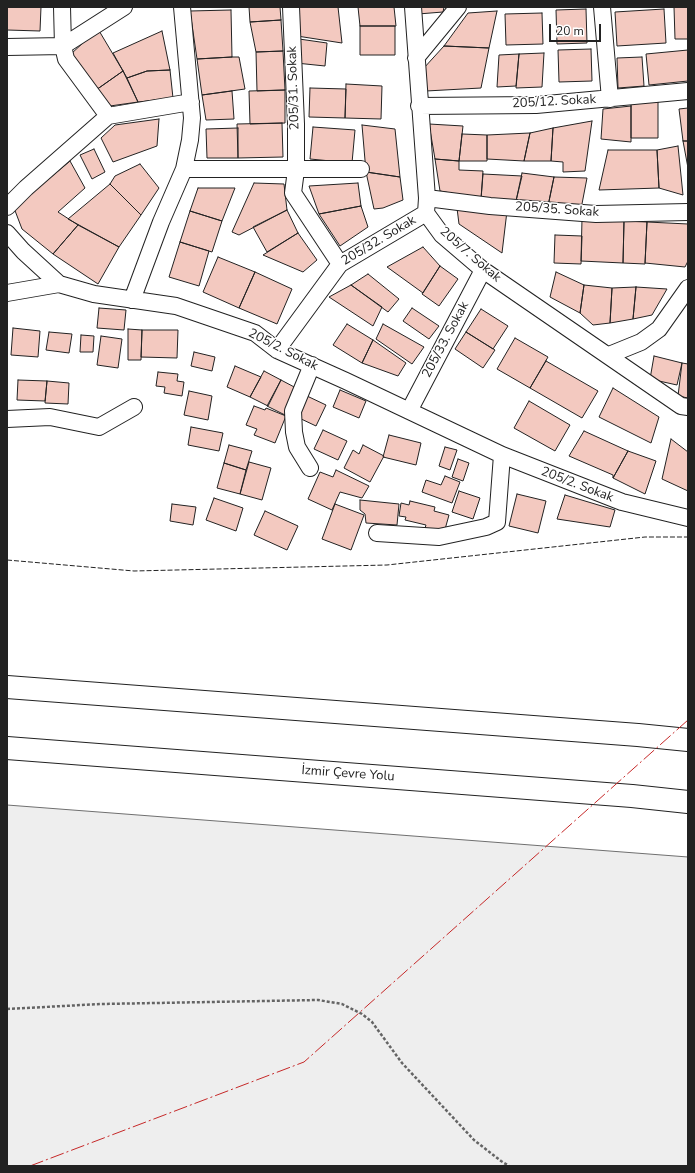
<!DOCTYPE html>
<html>
<head>
<meta charset="utf-8">
<style>
	body { margin:0 }
	#map { position:relative; width:695px; height:1173px; overflow:hidden; background:#fff; font-family:"Nunito Sans",sans-serif }
	canvas { display:block }
	.frame { position:absolute; inset:0; border:8px solid #222; pointer-events:none }
	.scale { position:absolute; left:549px; top:24px; width:52px; height:18px; box-sizing:border-box; border:2px solid #222; border-top:0; padding-left:5px; font-size:12px; line-height:14px; white-space:nowrap; color:#222; -webkit-text-stroke:3px #fff; paint-order:stroke }
</style>
</head>
<body>
<div id="map">
<canvas width="695" height="1173"></canvas>
<div class="frame"></div>
<div class="scale">20 m</div>
</div>
<script>
const ctx = document.querySelector('canvas').getContext('2d');
ctx.lineJoin = 'round';
function fillPath(path, color) { ctx.fillStyle = color; ctx.fill(path, 'evenodd'); }
const shape = rows => new Path2D(rows.map(r => 'M' + r).join(''));
function trace(path, color, width, dash) { ctx.strokeStyle = color; ctx.lineWidth = width; ctx.lineCap = dash ? 'butt' : 'round'; ctx.setLineDash(dash || []); ctx.stroke(path); }
function label(font, color, halo, rows, align = 'center') {
  ctx.font = font + ' "Nunito Sans",sans-serif'; ctx.lineWidth = 3; ctx.setLineDash([]); ctx.textBaseline = 'middle'; ctx.strokeStyle = halo; ctx.fillStyle = color; for (const [text, x, y, turn = 0] of rows) {
    ctx.save(); ctx.translate(x, y); ctx.rotate((+turn || 0) * Math.PI / 180); ctx.textAlign = isNaN(turn) ? turn : align; if (halo) ctx.strokeText(text, 0, 0); ctx.fillText(text, 0, 0); ctx.restore();
  }
}
const green = shape([
	[7,805,688,857,688,1166,7,1166,7,805]
]);
fillPath(green, '#eee');
trace(green, '#6f6f6f', 1);
const building = shape([
	[7,7,41,7,40,31,7,30,7,7],
	[249,7,280,7,281,20,250,22,249,7],
	[299,7,338,7,342,43,297,36,299,7],
	[358,7,394,7,396,26,360,26,358,7],
	[418,7,444,7,443,12,418,14,418,7],
	[674,7,688,7,688,39,675,39,674,7],
	[586,9,587,43,557,44,556,10,586,9],
	[664,9,666,43,617,46,615,12,664,9],
	[231,10,232,57,197,59,190,11,231,10],
	[497,11,489,48,444,46,468,13,497,11],
	[542,13,543,44,506,45,505,14,542,13],
	[281,20,283,51,256,52,250,22,281,20],
	[360,26,395,26,395,55,360,55,360,26],
	[98,29,123,71,96,90,71,54,98,29],
	[162,31,170,70,147,71,127,78,113,53,162,31],
	[299,39,327,43,325,66,296,63,299,39],
	[444,46,489,48,481,88,426,91,423,69,444,46],
	[591,49,592,81,559,82,558,50,591,49],
	[688,50,688,81,649,85,646,54,688,50],
	[283,51,285,90,257,91,256,52,283,51],
	[544,53,542,87,516,88,519,54,544,53],
	[519,54,516,86,497,87,499,55,519,54],
	[232,57,239,57,245,89,202,95,197,59,232,57],
	[642,57,644,86,618,88,617,58,642,57],
	[170,70,173,98,138,102,127,78,147,71,170,70],
	[123,71,138,102,110,106,96,90,123,71],
	[346,84,382,86,381,119,345,118,346,84],
	[310,88,346,89,345,118,309,117,310,88],
	[285,90,285,123,250,124,249,91,285,90],
	[232,91,234,119,206,120,202,95,232,91],
	[631,100,658,100,658,138,631,138,631,100],
	[631,106,631,142,601,139,603,109,631,106],
	[688,108,688,141,683,141,679,109,688,108],
	[159,119,157,146,113,162,101,138,115,125,159,119],
	[592,121,585,171,563,172,563,162,551,161,553,128,592,121],
	[282,123,283,157,238,158,237,124,282,123],
	[429,124,463,126,459,161,435,159,429,124],
	[362,125,395,129,400,177,366,172,362,125],
	[313,127,355,130,352,163,310,159,313,127],
	[238,128,238,158,207,158,206,129,238,128],
	[553,128,551,161,524,161,530,133,553,128],
	[530,133,524,161,487,159,487,135,530,133],
	[462,134,487,135,487,161,459,161,462,134],
	[683,141,688,141,688,168,683,141],
	[678,146,683,195,659,188,657,150,678,146],
	[94,149,105,172,92,179,80,155,94,149],
	[608,150,657,150,659,188,599,190,608,150],
	[435,159,459,161,459,170,483,171,481,199,440,191,435,159],
	[70,161,85,188,58,212,78,225,53,254,22,229,14,208,70,161],
	[140,164,159,188,141,215,110,184,115,176,140,164],
	[366,172,400,177,403,200,383,208,374,209,366,172],
	[522,173,554,177,548,206,516,201,522,173],
	[483,174,522,176,516,201,481,199,483,174],
	[554,177,587,178,581,209,548,206,554,177],
	[254,183,284,184,287,210,239,235,232,232,254,183],
	[358,183,361,206,319,214,309,186,358,183],
	[110,184,141,215,119,247,68,219,110,184],
	[198,188,235,188,222,221,190,211,198,188],
	[361,206,368,227,340,246,319,214,361,206],
	[457,208,507,211,502,253,459,224,457,208],
	[287,210,298,233,267,252,253,227,287,210],
	[190,211,222,221,212,252,180,242,190,211],
	[582,219,624,221,623,263,581,261,582,219],
	[624,221,647,222,645,264,623,263,624,221],
	[647,222,688,224,688,261,685,267,645,263,647,222],
	[78,225,119,247,98,284,53,254,78,225],
	[298,233,317,260,303,272,263,255,298,233],
	[555,235,582,236,581,264,554,263,555,235],
	[180,242,209,251,199,286,169,277,180,242],
	[423,247,440,266,423,293,387,267,423,247],
	[218,257,255,272,239,308,203,292,218,257],
	[440,266,458,279,439,306,422,294,440,266],
	[255,272,292,289,277,324,239,308,255,272],
	[556,272,584,285,580,313,550,297,556,272],
	[368,274,399,299,388,312,351,285,368,274],
	[351,285,382,307,373,326,329,297,351,285],
	[584,285,612,288,610,323,593,325,580,313,584,285],
	[636,287,667,289,652,315,633,319,636,287],
	[636,287,633,319,610,323,612,288,636,287],
	[99,308,126,310,124,330,97,328,99,308],
	[412,308,439,326,429,339,403,321,412,308],
	[481,309,508,326,493,349,466,332,481,309],
	[347,324,373,340,362,363,333,345,347,324],
	[383,324,424,347,412,364,376,339,383,324],
	[13,328,40,331,38,357,11,355,13,328],
	[128,329,142,330,141,360,128,360,128,329],
	[142,330,178,330,177,358,141,357,142,330],
	[49,332,72,334,69,353,46,350,49,332],
	[466,332,495,350,483,368,455,349,466,332],
	[81,335,94,336,93,352,80,352,81,335],
	[101,336,122,339,118,368,97,365,101,336],
	[515,338,548,357,530,388,497,369,515,338],
	[373,340,406,363,398,376,362,363,373,340],
	[194,352,215,357,212,371,191,366,194,352],
	[654,356,682,363,677,385,650,379,654,356],
	[546,361,598,391,582,418,530,388,546,361],
	[682,363,688,364,688,398,678,396,682,363],
	[235,366,261,377,250,397,227,387,235,366],
	[264,371,281,380,268,406,250,397,264,371],
	[158,372,178,374,177,381,184,382,182,396,164,393,165,387,156,386,158,372],
	[18,380,47,381,45,401,17,400,18,380],
	[281,380,298,389,285,415,267,406,281,380],
	[47,381,69,383,68,404,45,403,47,381],
	[613,388,659,417,651,443,599,417,613,388],
	[340,390,366,401,359,418,333,407,340,390],
	[189,391,212,396,208,420,184,415,189,391],
	[307,396,326,405,316,426,297,417,307,396],
	[529,401,570,425,555,451,514,428,529,401],
	[254,406,265,410,266,408,286,416,275,443,254,435,257,429,246,425,254,406],
	[191,427,223,433,219,451,188,445,191,427],
	[323,430,347,441,338,460,314,449,323,430],
	[584,431,628,451,613,478,613,475,569,456,584,431],
	[389,435,421,443,416,465,383,457,389,435],
	[671,439,688,452,688,491,662,479,671,439],
	[229,445,252,451,246,470,224,463,229,445],
	[363,445,384,456,370,482,344,468,353,450,359,454,363,445],
	[445,447,457,450,450,470,439,466,445,447],
	[628,451,656,461,645,494,613,478,628,451],
	[458,459,469,463,463,481,452,477,458,459],
	[249,462,271,468,262,500,240,494,249,462],
	[224,463,246,470,240,494,217,488,224,463],
	[336,470,369,486,362,498,340,492,332,510,308,499,320,472,333,477,336,470],
	[445,476,460,482,452,503,422,492,426,480,441,485,445,476],
	[459,491,480,498,473,519,452,512,459,491],
	[517,494,546,501,538,533,509,526,517,494],
	[565,495,615,510,610,527,557,519,565,495],
	[214,498,243,508,236,531,206,520,214,498],
	[360,500,399,504,397,525,366,523,365,514,360,510,360,500],
	[410,501,435,507,434,511,449,515,444,533,425,528,426,525,405,520,406,517,399,516,401,503,409,505,410,501],
	[172,504,196,507,193,525,170,521,172,504],
	[335,504,364,515,351,550,322,539,335,504],
	[265,511,298,526,287,550,254,535,265,511]
]);
fillPath(building, '#f3c9c0');
trace(building, '#222', 1);
const minor = shape([
	[62,7,63,46,66,59,108,116],
	[291,7,296,124,296,170,293,193,340,264],
	[413,7,427,198,426,213,442,235,483,270,681,406,688,407],
	[602,7,610,99],
	[7,47,63,46,124,7],
	[416,58,458,7],
	[419,106,536,105,688,91],
	[184,169,361,169],
	[427,198,490,206,596,214,688,212],
	[7,207,26,188,108,116,191,102],
	[7,233,23,251,59,284,94,294,176,306,255,333,277,350,346,381,502,455,622,502,688,518],
	[7,293,59,284],
	[132,300,161,222,184,169,190,140,192,118,182,7],
	[277,350,340,264,426,213],
	[609,355,641,342,659,329,688,288],
	[409,411,483,270],
	[7,419,50,417,99,427,134,407],
	[310,468,297,447,294,432,293,411,312,365],
	[377,533,439,537,486,527,497,522,502,455]
]);
const motorway = shape([
	[7,687,638,735,688,740],
	[7,748,632,796,688,802]
]);
trace(minor, '#222', 18);
trace(motorway, '#222', 24);
trace(shape([
	[7,1009,101,1004,318,1000,342,1004,362,1014,372,1022,402,1063,474,1140,501,1161,509,1166]
]), '#646464', 2.5, [3, 2]);
trace(minor, '#fff', 16);
trace(motorway, '#fff', 22);
trace(shape([
	[7,560,134,571,387,565,645,537,688,537]
]), '#222', 1, [5, 2]);
trace(shape([
	[30,1166,304,1062,688,720]
]), '#c62828', 1, [14, 3, 2, 3]);
label('13px', '#222', '#fff', [
	["205/31. Sokak",294,88,-92],
	["205/12. Sokak",554,102,-3],
	["205/35. Sokak",557,210,4],
	["205/32. Sokak",379,241,-31],
	["205/7. Sokak",470,255,41],
	["205/33. Sokak",446,340,-62],
	["205/2. Sokak",283,350,27],
	["205/2. Sokak",577,485,21],
	["İzmir Çevre Yolu",348,774,4]
]);
</script>
</body>
</html>
